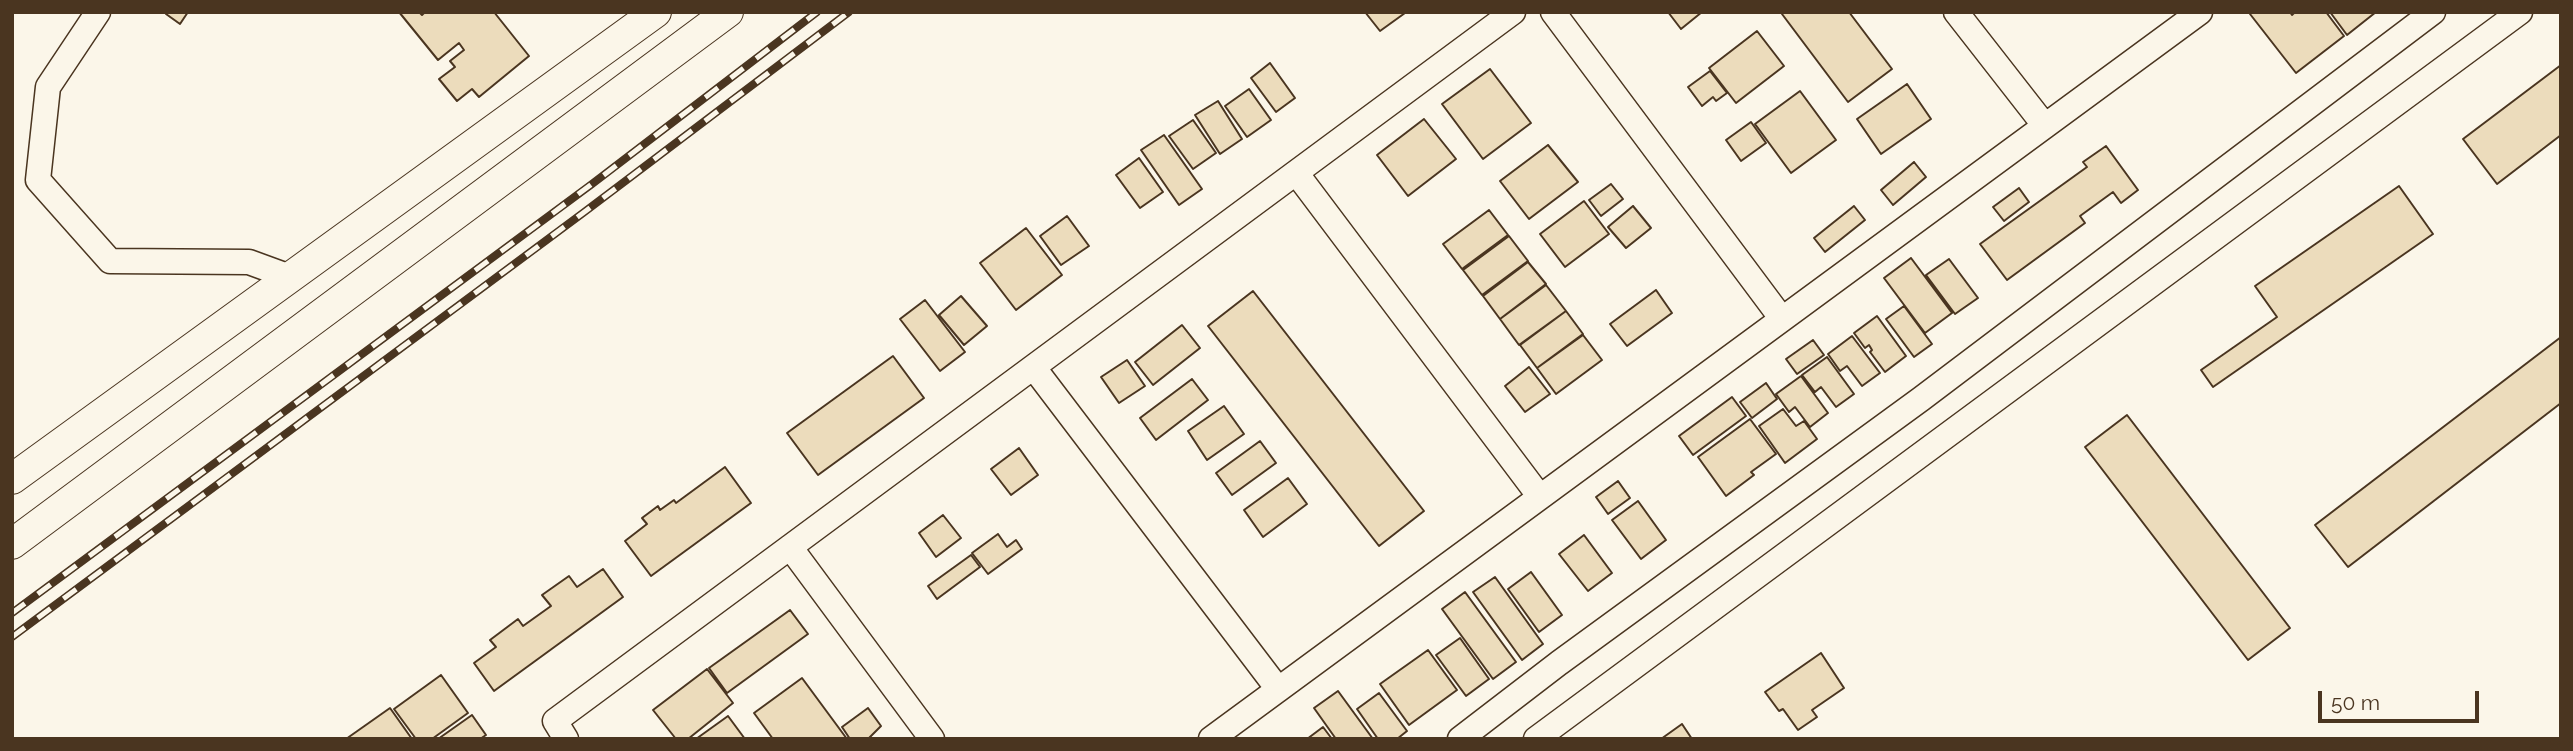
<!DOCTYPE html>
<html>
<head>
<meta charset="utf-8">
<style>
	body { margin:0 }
	#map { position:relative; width:2573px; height:751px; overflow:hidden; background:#fbf6e9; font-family:Raleway,sans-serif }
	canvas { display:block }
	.frame { position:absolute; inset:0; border:14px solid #4a3520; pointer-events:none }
	.scale { position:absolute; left:2318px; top:691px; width:161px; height:32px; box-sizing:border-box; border:4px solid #4a3520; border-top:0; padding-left:9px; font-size:21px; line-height:24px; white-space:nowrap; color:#4a3520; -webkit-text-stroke:5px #fbf6e9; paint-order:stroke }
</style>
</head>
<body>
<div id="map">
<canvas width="2573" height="751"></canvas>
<div class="frame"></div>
<div class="scale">50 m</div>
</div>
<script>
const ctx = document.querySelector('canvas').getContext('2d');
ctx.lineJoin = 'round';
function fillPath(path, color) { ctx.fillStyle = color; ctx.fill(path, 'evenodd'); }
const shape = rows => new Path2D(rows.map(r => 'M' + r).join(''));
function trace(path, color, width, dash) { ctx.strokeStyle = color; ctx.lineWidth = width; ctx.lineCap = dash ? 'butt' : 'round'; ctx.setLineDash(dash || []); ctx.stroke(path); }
const building = shape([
	[167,12,188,12,180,24,166,14,167,12],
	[399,12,419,12,422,15,425,12,494,12,529,56,479,97,472,89,457,101,439,79,455,67,450,61,464,50,459,43,438,60,399,12],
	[1365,12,1404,12,1405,13,1380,31,1365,12],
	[1668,12,1702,12,1681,29,1668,12],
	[1784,12,1849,12,1892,69,1848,102,1782,14,1784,12],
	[2252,12,2290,12,2292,15,2295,12,2326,12,2344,36,2296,73,2250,14,2252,12],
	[2330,12,2376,12,2347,35,2330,12],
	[1757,31,1784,66,1736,103,1709,68,1757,31],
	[1270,63,1295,98,1276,112,1251,78,1270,63],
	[2561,65,2561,135,2497,184,2463,139,2561,65],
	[1490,69,1531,123,1483,159,1442,104,1490,69],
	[1710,71,1727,93,1716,101,1713,97,1702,106,1688,87,1710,71],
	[1907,84,1931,119,1881,154,1857,119,1907,84],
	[1249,89,1271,120,1247,137,1225,106,1249,89],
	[1800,91,1836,140,1791,173,1755,124,1800,91],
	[1218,101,1242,139,1220,154,1195,115,1218,101],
	[1424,119,1456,159,1408,196,1377,155,1424,119],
	[1193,120,1216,153,1193,169,1169,136,1193,120],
	[1751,122,1766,143,1741,161,1726,140,1751,122],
	[1164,135,1202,189,1179,205,1141,150,1164,135],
	[1548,145,1578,182,1529,219,1500,181,1548,145],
	[2106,146,2138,190,2121,203,2113,192,2080,216,2085,223,2007,280,1980,244,2087,167,2083,162,2106,146],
	[1139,158,1163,192,1140,208,1116,175,1139,158],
	[1914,162,1926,177,1893,205,1881,190,1914,162],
	[1611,184,1623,199,1601,216,1589,200,1611,184],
	[2399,186,2433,234,2213,387,2201,370,2277,317,2255,286,2399,186],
	[2019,188,2029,202,2004,221,1993,207,2019,188],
	[1584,201,1609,234,1565,267,1540,234,1584,201],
	[1633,206,1651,228,1626,248,1608,227,1633,206],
	[1854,206,1865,220,1825,252,1814,238,1854,206],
	[1489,210,1508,235,1462,269,1443,244,1489,210],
	[1067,216,1089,246,1061,265,1040,236,1067,216],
	[1026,228,1062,275,1016,310,980,263,1026,228],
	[1509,236,1528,261,1482,295,1463,270,1509,236],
	[1911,258,1952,313,1925,333,1884,278,1911,258],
	[1949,259,1978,298,1955,314,1926,275,1949,259],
	[1528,262,1546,284,1500,319,1483,296,1528,262],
	[1546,285,1566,311,1519,345,1500,319,1546,285],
	[1656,290,1672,313,1627,346,1610,324,1656,290],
	[1253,291,1424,511,1379,546,1208,326,1253,291],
	[961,296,987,326,964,345,939,315,961,296],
	[925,300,965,352,940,371,900,319,925,300],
	[1904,306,1932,344,1914,357,1886,319,1904,306],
	[1566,311,1583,334,1537,368,1520,345,1566,311],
	[1877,316,1906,356,1885,372,1870,352,1872,350,1869,345,1865,348,1854,333,1877,316],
	[1182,325,1200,348,1153,385,1135,362,1182,325],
	[1583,335,1602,360,1556,394,1537,368,1583,335],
	[1852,336,1880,373,1862,386,1847,366,1840,371,1828,354,1852,336],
	[2561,337,2561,403,2348,567,2315,525,2561,337],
	[1813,340,1824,355,1797,374,1786,359,1813,340],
	[893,356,924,398,818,475,787,433,893,356],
	[1827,357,1854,394,1836,407,1821,387,1815,392,1802,375,1827,357],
	[1127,360,1145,386,1119,403,1101,377,1127,360],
	[1529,367,1550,394,1525,412,1505,386,1529,367],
	[1801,376,1828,413,1810,427,1795,407,1789,412,1776,394,1801,376],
	[1192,379,1208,400,1156,440,1140,418,1192,379],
	[1766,383,1777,399,1752,418,1740,402,1766,383],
	[1732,397,1746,416,1693,455,1679,436,1732,397],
	[1224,406,1244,434,1207,460,1188,431,1224,406],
	[1783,409,1796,426,1804,421,1817,439,1785,463,1759,426,1783,409],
	[2127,415,2290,628,2248,660,2085,447,2127,415],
	[1750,419,1776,454,1751,472,1754,475,1726,496,1698,457,1750,419],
	[1260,441,1276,463,1232,495,1216,473,1260,441],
	[1019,448,1038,475,1011,495,991,469,1019,448],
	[725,467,751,503,651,576,625,541,647,524,642,518,658,506,660,510,674,500,676,503,725,467],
	[1288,478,1307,504,1263,537,1244,510,1288,478],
	[1618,481,1630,498,1608,514,1596,497,1618,481],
	[1638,501,1666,540,1641,559,1612,520,1638,501],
	[943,515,961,538,936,557,919,533,943,515],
	[998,534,1007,547,1016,540,1022,549,988,574,972,553,998,534],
	[1584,535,1612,573,1588,591,1559,554,1584,535],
	[971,555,980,567,937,599,928,586,971,555],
	[603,569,623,597,494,691,474,663,496,647,490,640,518,619,523,626,551,606,542,595,569,576,577,587,603,569],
	[1531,572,1562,615,1539,632,1508,589,1531,572],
	[1495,577,1543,644,1522,660,1473,592,1495,577],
	[1465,592,1516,662,1493,679,1442,609,1465,592],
	[790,610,808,634,727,693,709,668,790,610],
	[1460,638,1489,679,1466,696,1436,655,1460,638],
	[1428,650,1457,690,1409,725,1380,684,1428,650],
	[1821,653,1844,688,1812,710,1817,717,1798,730,1783,709,1779,711,1765,692,1821,653],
	[707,669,733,703,688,739,676,739,653,710,707,669],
	[441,675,468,713,432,739,416,739,394,709,441,675],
	[802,678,847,739,773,739,754,713,802,678],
	[1338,691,1373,739,1336,739,1314,708,1338,691],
	[1379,693,1407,731,1397,739,1378,739,1357,709,1379,693],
	[390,708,412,739,346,739,390,708],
	[868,708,881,726,868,739,850,739,842,727,868,708],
	[472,715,486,735,480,739,438,739,472,715],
	[728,716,745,739,696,739,728,716],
	[1682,724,1692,739,1661,739,1682,724],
	[1323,727,1332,739,1307,739,1323,727]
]);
fillPath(building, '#ecdcbc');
trace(building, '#4a3520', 2);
const minor = shape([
	[98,12,48,87,38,180,110,261,249,262,290,277],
	[1553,12,1782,319],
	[1956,12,2045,126],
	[1297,174,1540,497],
	[1034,368,1278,689],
	[790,547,932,739],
	[566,739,555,721,1513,12],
	[1211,739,2200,12],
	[1460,739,1559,663,1921,399,2433,12],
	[1536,739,2520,12]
]);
const major = shape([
	[12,479,656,12],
	[12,544,728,12]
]);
trace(minor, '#4a3520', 27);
trace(major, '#4a3520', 32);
trace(minor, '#fbf6e9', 24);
trace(major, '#fbf6e9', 30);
const rail = shape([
	[12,613,592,184,817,12],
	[12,637,583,213,849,12]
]);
trace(rail, '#4a3520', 8);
trace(rail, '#fbf6e9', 5, [16]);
</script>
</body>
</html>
